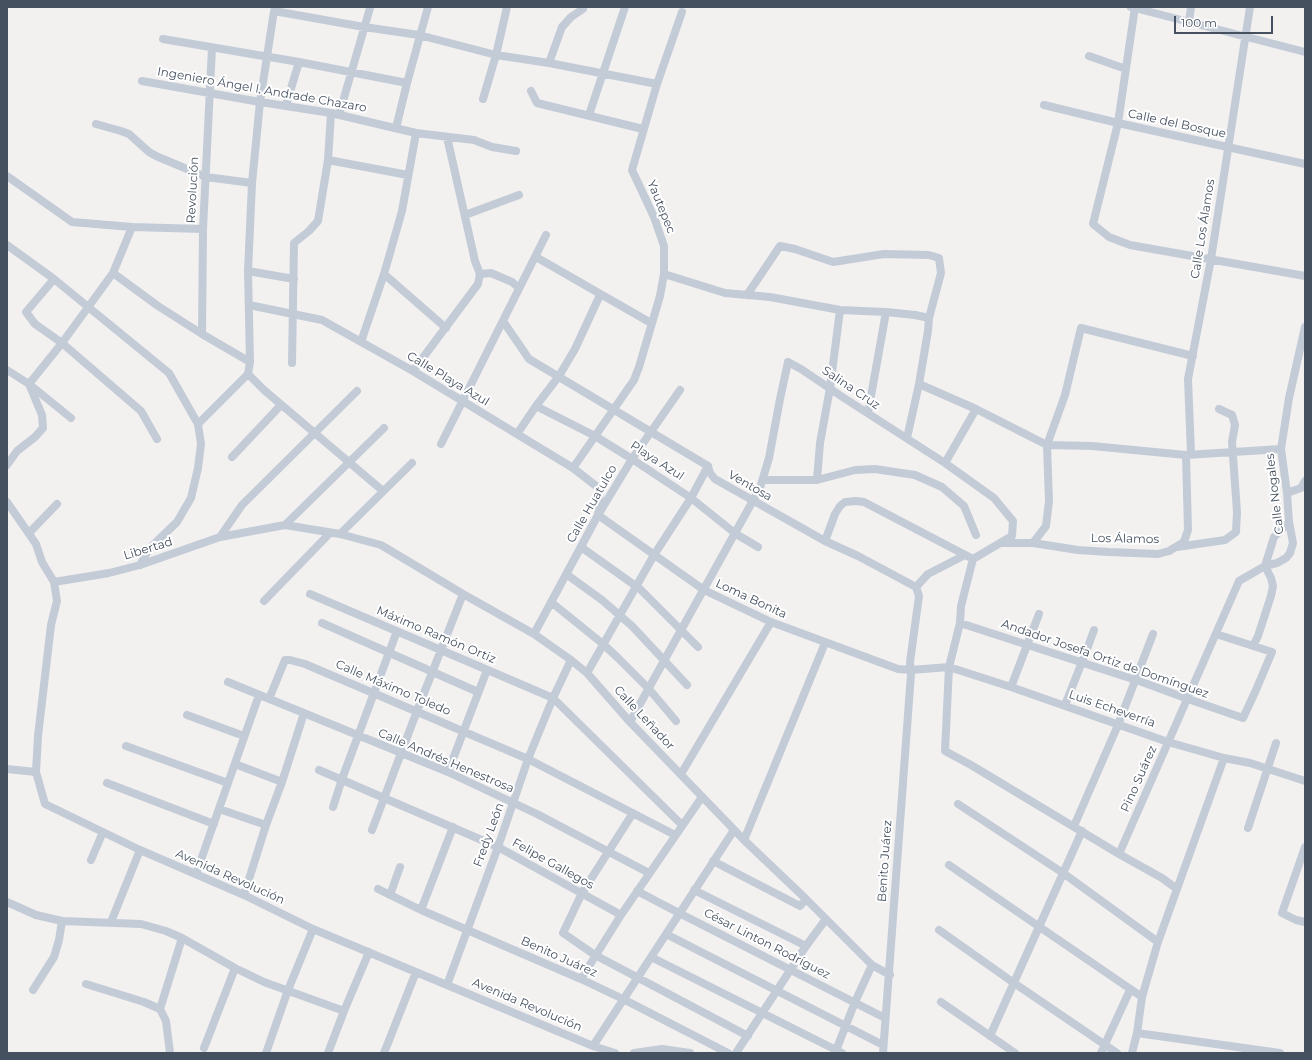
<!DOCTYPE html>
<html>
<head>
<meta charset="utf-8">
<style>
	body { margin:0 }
	#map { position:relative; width:1312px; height:1060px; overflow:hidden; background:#f3f0f0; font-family:Montserrat,sans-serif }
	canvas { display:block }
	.frame { position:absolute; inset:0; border:8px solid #465160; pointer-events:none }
	.scale { position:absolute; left:1174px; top:16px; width:99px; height:18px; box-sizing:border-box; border:2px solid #465160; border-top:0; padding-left:5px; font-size:12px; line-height:14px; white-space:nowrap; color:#465160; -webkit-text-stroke:3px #fff; paint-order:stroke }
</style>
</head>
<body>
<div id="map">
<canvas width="1312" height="1060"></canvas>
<div class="frame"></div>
<div class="scale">100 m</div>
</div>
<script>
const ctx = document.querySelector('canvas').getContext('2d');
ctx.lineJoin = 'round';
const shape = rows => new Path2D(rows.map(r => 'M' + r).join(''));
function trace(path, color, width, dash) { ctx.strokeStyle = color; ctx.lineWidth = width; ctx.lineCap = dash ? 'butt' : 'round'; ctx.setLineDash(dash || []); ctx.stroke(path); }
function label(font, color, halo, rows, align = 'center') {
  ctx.font = font + ' Montserrat,sans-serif'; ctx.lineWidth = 4; ctx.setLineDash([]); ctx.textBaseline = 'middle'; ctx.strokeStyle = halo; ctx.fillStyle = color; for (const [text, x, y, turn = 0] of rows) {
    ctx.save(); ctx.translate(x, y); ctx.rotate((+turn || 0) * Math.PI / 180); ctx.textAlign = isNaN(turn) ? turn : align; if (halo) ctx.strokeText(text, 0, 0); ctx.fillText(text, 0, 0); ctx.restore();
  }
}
trace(shape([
	[1131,7,1305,52],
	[1135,7,1118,123,1093,224,1109,237,1130,245,1305,276],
	[1189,22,1191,7],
	[163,39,299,62,407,83],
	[1089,56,1126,69],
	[549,63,562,27,571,17,583,9],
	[142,81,260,102,331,113,416,133,474,140,492,147,516,151],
	[531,91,537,103,643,129],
	[483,99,496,55,507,7],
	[286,105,299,62],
	[1044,105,1118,123,1305,164],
	[339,115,370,8],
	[589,115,625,7],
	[96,124,121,131,129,134,149,152,156,156,206,177,252,183],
	[396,128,407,83,428,7],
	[328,160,408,175],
	[7,176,72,222,132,227,203,229],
	[465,215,519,195],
	[7,245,54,279,169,373,198,424,201,444,198,468,191,498,177,522,149,549,140,565],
	[536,257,651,323],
	[248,271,294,279],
	[113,273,158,306,202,334,250,362],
	[384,274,446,328],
	[480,274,491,273,512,282,519,288],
	[664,274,725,293,770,297,840,310,886,312,915,315,929,318],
	[54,279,26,312,35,324,62,343,141,411,157,439],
	[747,295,780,246,795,249,833,262,884,254,929,255,939,258,941,273,929,318,928,331,919,384,907,438],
	[249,305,322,320,413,371,573,468,600,489,598,515,704,590,771,622,898,669,911,670,949,667,1011,687,1168,742,1224,758,1250,763,1305,781],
	[503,321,529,359,708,466,710,473,715,479,722,483,825,541,858,556,916,587,919,596,910,662,911,674,883,1053],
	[202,334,203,229,212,48],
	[361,342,384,274,402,211,416,133],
	[292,363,294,243,309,231,318,221,328,160,331,113],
	[7,370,29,384,71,418],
	[413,371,478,284,480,274,475,261,447,137],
	[248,374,264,390,383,491],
	[919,384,976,409,1047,445,1092,446,1186,455,1281,449],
	[536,406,595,436,632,459,691,498,736,534,758,547],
	[868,413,886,312],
	[198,424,248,374,250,362,248,271,252,183,260,102,274,11,364,27,419,35,496,55,549,63,657,84],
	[517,434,536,406,559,376,575,349,600,295],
	[441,444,546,235],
	[1191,454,1188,379,1211,259,1250,7],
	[232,457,281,405],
	[945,463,976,409],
	[7,465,17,451,35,437,43,428,42,415,29,384,62,343,113,273,132,227],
	[573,468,634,380,639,367,660,296,664,274,664,246,654,217,632,170,657,84,682,12],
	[763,480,817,480,855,470,875,469,915,475,942,487,964,506,976,535],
	[817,480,820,443,830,388,840,310],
	[1287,493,1301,488,1305,481],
	[7,502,36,544,42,562,54,582,57,601,51,625,38,736,36,772,45,804,140,850,244,895,313,929,593,1046,615,1053],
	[285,525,384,428],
	[29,533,57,504],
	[340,534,412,463],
	[220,537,242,505,357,391],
	[825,541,835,514,840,506,845,502,856,501,864,502,973,559],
	[1000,543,1033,543,1078,550,1109,552,1158,554,1169,551,1184,542,1188,530,1186,455],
	[1033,543,1046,526,1049,501,1047,445,1065,395,1081,328,1193,356],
	[581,547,640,589,698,647],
	[1177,547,1225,540,1236,532,1237,512,1232,442,1235,425,1232,415,1219,409],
	[566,574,602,600,632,626,687,685],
	[54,582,109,573,140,565,220,537,285,525,340,534,381,545,463,594,534,634,571,660,587,673,630,722,744,840,806,899,872,965,890,975],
	[916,587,928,574,965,555],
	[310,594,553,698,682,825],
	[264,601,330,533],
	[551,602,603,644,618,658,649,689,676,721],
	[322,623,478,692],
	[960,623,1142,682,1188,699,1243,718,1256,690,1272,652,1216,634],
	[534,634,598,515,632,459,680,390],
	[1253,646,1258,636,1271,596,1273,586,1271,578,1265,566,1274,537,1289,522],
	[587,673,654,555,691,498,708,466],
	[228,682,448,772,537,814,649,873],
	[1011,687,1039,614],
	[269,699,285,660,290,660,305,664,528,759,675,835],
	[1065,705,1086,652,1094,630],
	[187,715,244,736],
	[630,722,760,488,769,458,780,399,788,362,801,369,844,398,945,463,994,498,1013,521,1012,536,973,559,961,606,960,623,949,667,945,751,971,765,1119,854,1162,878,1177,889],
	[126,746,228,783],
	[235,764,282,782],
	[7,769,36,772],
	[319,770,498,847,621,915],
	[448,772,487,670],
	[681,774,771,622],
	[107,783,214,824],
	[958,804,1063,873,1158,942],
	[333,807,342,779,397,631],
	[219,809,266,825],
	[633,813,582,893,563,933,595,955,748,1036],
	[1074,826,1118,725,1153,634],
	[1248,828,1276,743],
	[372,830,417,711,463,594],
	[744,840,825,643],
	[1305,847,1282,913,1296,920,1305,922],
	[1119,854,1239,581,1265,566,1277,563,1286,558,1290,553,1293,543,1289,522,1287,493,1281,449,1289,398,1305,327],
	[91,860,103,832],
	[713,861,800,906,806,899],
	[949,865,1142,997],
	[196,874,259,695],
	[378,889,421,910,581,979,623,999,728,1053],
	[694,890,806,946],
	[637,891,679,913,885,1018],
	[244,895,266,825,282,782,304,713],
	[390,895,400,867],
	[7,902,36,915,62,921,141,924,166,931,182,938,235,968,264,982,344,1011],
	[421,910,453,827],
	[111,922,140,850],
	[939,930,1014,983,1117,1053],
	[666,934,883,1045],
	[651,957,842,1053],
	[581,979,621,915,702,797],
	[86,984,144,1002,160,1009],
	[447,985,498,847,528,759,553,698,571,660],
	[33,990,54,957,59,940,62,921],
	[941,1002,1015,1053],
	[1137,1033,1280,1053],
	[990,1036,1082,831],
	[593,1046,734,830],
	[204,1048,235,968],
	[170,1053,166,1021,160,1009,182,938],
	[266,1053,288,990,313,929],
	[328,1053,344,1011,369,952],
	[384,1053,416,972],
	[634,1053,662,1049,690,1053],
	[736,1053,806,946,826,919],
	[835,1053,855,1002,872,965],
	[1101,1053,1130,990],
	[1132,1053,1137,1033,1142,997,1158,942,1224,758]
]), '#c3cbd7', 8);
label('12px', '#465160', '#fff', [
	["Ingeniero Ángel l. Andrade Chazaro",262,90,10],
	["Calle del Bosque",1177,124,12],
	["Revolución",193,190,-87],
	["Yautepec",661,207,68],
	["Calle Los Álamos",1203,229,-81],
	["Calle Playa Azul",448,379,31],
	["Salina Cruz",851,388,34],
	["Playa Azul",657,461,33],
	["Ventosa",750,486,30],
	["Calle Nogales",1275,494,-97],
	["Calle Huatulco",592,504,-60],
	["Los Álamos",1125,539,1],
	["Libertad",148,549,-17],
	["Loma Bonita",751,599,25],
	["Máximo Ramón Ortiz",436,635,23],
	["Andador Josefa Ortiz de Domínguez",1105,659,19],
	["Calle Máximo Toledo",393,688,23],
	["Luis Echeverría",1112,709,19],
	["Calle Leñador",644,718,47],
	["Calle Andrés Henestrosa",446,761,23],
	["Pino Suárez",1139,779,-66],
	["Fredy León",489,835,-70],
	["Benito Juárez",885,861,-86],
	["Felipe Gallegos",553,864,29],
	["Avenida Revolución",230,877,24],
	["César Linton Rodríguez",767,944,27],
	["Benito Juárez",559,957,24],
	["Avenida Revolución",527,1005,23]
]);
</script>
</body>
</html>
